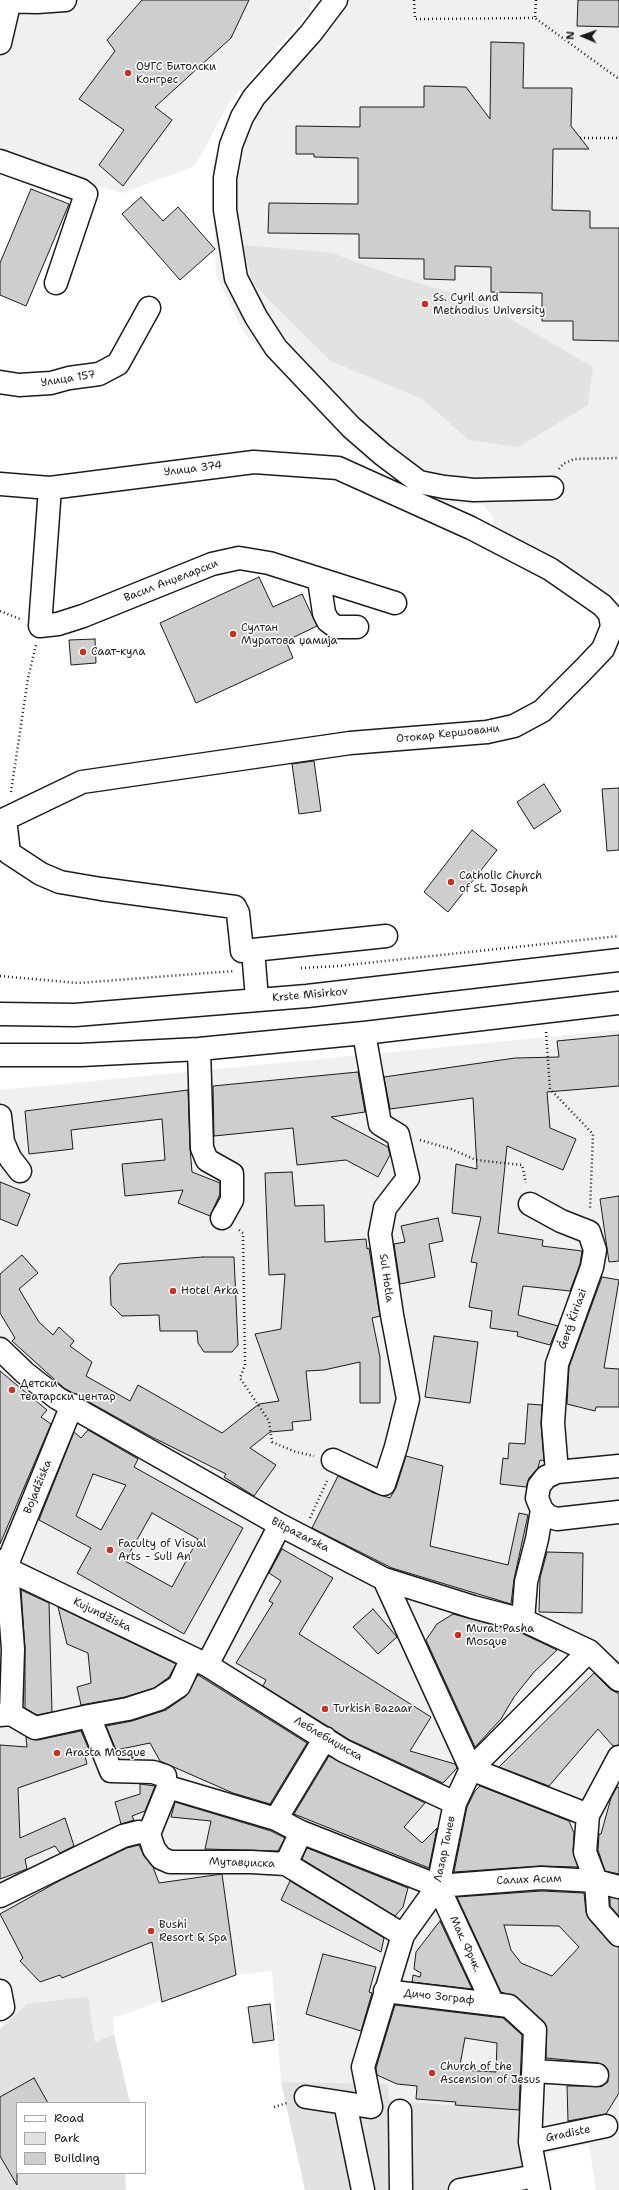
<!DOCTYPE html>
<html>
<head>
<meta charset="utf-8">
<style>
	body { margin:0 }
	#map { position:relative; width:619px; height:2190px; overflow:hidden; background:#fff; font-family:"Shantell Sans",sans-serif }
	canvas { display:block }
	.legend { position:absolute; left:16px; top:2102px; width:130px; height:72px; box-sizing:border-box; background:#fff; border:1px solid #a4a4a4; margin:0; padding:5px 7px; list-style:none; font-size:12px; color:#1c1c1c }
	.legend li { display:flex; align-items:center; gap:8px; height:20px }
	.legend b { width:20px; border:1px solid #a4a4a4 }
	.north { position:absolute; left:563px; top:16px; width:40px; height:40px; -webkit-text-stroke:3px #fff; paint-order:stroke; rotate:272deg; font-size:11px; font-weight:700; line-height:16px; text-align:center; color:#1c1c1c }
	.north::after { content:''; display:block; margin:auto; width:14px; height:18px; background:#1c1c1c; clip-path:polygon(50% 0,100% 100%,50% 72%,0 100%) }
</style>
</head>
<body>
<div id="map">
<canvas width="619" height="2190"></canvas>
<ul class="legend">
<li><b style="height:5px;background:#fff"></b>Road</li>
<li><b style="height:11px;background:#e2e2e2"></b>Park</li>
<li><b style="height:11px;background:#cecece"></b>Building</li>
</ul>
<div class="north">N</div>
</div>
<script>
const ctx = document.querySelector('canvas').getContext('2d');
ctx.lineJoin = 'round';
function fillPath(path, color) { ctx.fillStyle = color; ctx.fill(path, 'evenodd'); }
const shape = rows => new Path2D(rows.map(r => 'M' + r).join(''));
function trace(path, color, width, dash) { ctx.strokeStyle = color; ctx.lineWidth = width; ctx.lineCap = dash ? 'butt' : 'round'; ctx.setLineDash(dash || []); ctx.stroke(path); }
function label(font, color, halo, rows, align = 'center') {
  ctx.font = font + ' "Shantell Sans",sans-serif'; ctx.lineWidth = 3; ctx.setLineDash([]); ctx.textBaseline = 'middle'; ctx.strokeStyle = halo; ctx.fillStyle = color; for (const [text, x, y, turn = 0] of rows) {
    ctx.save(); ctx.translate(x, y); ctx.rotate((+turn || 0) * Math.PI / 180); ctx.textAlign = isNaN(turn) ? turn : align; if (halo) ctx.strokeText(text, 0, 0); ctx.fillText(text, 0, 0); ctx.restore();
  }
}
fillPath(shape([
	[11,0,312,0,310,11,229,103,195,166,123,193,0,160,0,43],
	[320,0,619,0,619,596,602,591,493,534,493,516,482,504,443,504,422,498,356,452,244,333,216,275,212,167,223,133,237,107,279,52,314,13],
	[619,1030,619,2190,596,2190,589,2144,538,2156,494,2109,389,2100,388,2084,281,2082,272,1971,236,1975,113,2018,114,2034,95,2042,88,1996,27,2004,3,2027,0,2013,0,1090]
]), '#f0f0f0');
fillPath(shape([
	[243,245,332,253,398,277,479,301,593,367,588,405,518,447,469,440,422,399,331,361,253,284],
	[88,1996,95,2042,114,2034,130,2103,17,2103,17,2173,125,2173,126,2190,0,2190,0,2029,27,2004],
	[281,2082,388,2084,389,2100,525,2111,539,2190,305,2190]
]), '#e2e2e2');
const building = shape([
	[142,0,249,0,231,38,155,107,172,120,123,186,99,165,124,130,79,99,115,51,107,40,142,0],
	[578,0,619,0,619,27,577,26,578,0],
	[491,42,524,43,523,88,572,88,571,126,589,149,553,149,552,210,590,211,590,228,619,228,619,341,573,340,573,321,542,321,542,293,491,292,491,267,455,266,455,280,424,279,424,259,359,258,359,234,268,233,269,203,358,204,358,158,314,157,314,154,296,154,296,126,360,127,360,107,424,107,424,86,466,87,490,119,491,42],
	[31,189,69,204,26,306,0,295,0,263,31,189],
	[141,197,163,221,178,207,215,249,180,280,122,214,141,197],
	[259,577,273,607,302,594,317,626,286,641,293,658,196,703,160,623,259,577],
	[95,639,96,663,71,665,69,640,95,639],
	[314,761,321,811,299,814,292,764,314,761],
	[544,784,561,811,534,829,517,802,544,784],
	[619,788,619,850,607,851,602,789,619,788],
	[472,830,497,850,448,912,424,892,472,830],
	[619,1035,619,1086,547,1092,550,1128,576,1139,563,1170,507,1146,498,1233,543,1240,542,1246,582,1251,580,1264,570,1291,523,1286,518,1315,558,1326,550,1345,517,1336,518,1332,490,1328,492,1311,469,1307,477,1263,471,1262,481,1217,452,1213,456,1164,477,1169,473,1098,390,1109,384,1077,515,1058,559,1057,557,1041,619,1035],
	[358,1072,365,1112,331,1117,388,1147,390,1155,378,1177,346,1160,297,1165,293,1128,214,1136,213,1086,358,1072],
	[188,1090,190,1148,192,1172,220,1183,220,1194,210,1216,178,1203,183,1190,125,1196,122,1164,165,1160,162,1119,71,1130,73,1149,29,1154,25,1111,188,1090],
	[292,1172,295,1206,324,1205,325,1242,366,1239,367,1249,369,1248,380,1316,372,1318,380,1357,380,1403,360,1403,360,1362,324,1370,306,1371,311,1420,292,1422,293,1430,270,1432,250,1448,276,1465,254,1496,224,1477,226,1474,150,1436,64,1388,12,1341,15,1338,0,1313,0,1274,22,1255,38,1273,19,1289,39,1322,53,1335,59,1327,74,1341,70,1346,92,1362,86,1376,130,1401,138,1385,222,1433,259,1404,279,1401,255,1334,281,1329,285,1274,269,1275,265,1173,292,1172],
	[0,1182,30,1194,17,1226,0,1219,0,1182],
	[619,1196,619,1261,609,1262,600,1199,619,1196],
	[438,1218,443,1241,429,1244,435,1277,400,1284,394,1244,405,1242,401,1226,438,1218],
	[203,1257,234,1257,238,1345,232,1352,204,1352,198,1343,197,1331,160,1331,159,1315,122,1316,111,1305,110,1277,119,1264,203,1257],
	[602,1277,619,1280,604,1368,619,1369,619,1407,596,1407,595,1411,567,1404,569,1367,602,1277],
	[434,1336,478,1342,470,1403,425,1397,434,1336],
	[0,1371,47,1410,41,1417,51,1424,0,1544,0,1371],
	[528,1404,542,1405,541,1424,544,1461,540,1460,538,1468,529,1478,526,1487,500,1484,503,1458,508,1459,509,1443,525,1444,528,1404],
	[88,1430,138,1459,134,1467,243,1528,184,1634,77,1573,91,1548,39,1520,74,1432,81,1438,88,1430],
	[93,1474,126,1485,101,1530,76,1516,93,1474],
	[152,1513,198,1539,172,1587,125,1561,152,1513],
	[406,1456,443,1466,430,1546,508,1565,519,1513,528,1515,514,1579,511,1604,392,1568,312,1528,338,1476,374,1493,390,1498,396,1488,406,1456],
	[282,1549,333,1578,299,1634,431,1717,410,1751,455,1764,457,1768,443,1783,350,1740,263,1686,266,1680,236,1663,273,1603,269,1601,281,1581,269,1573,282,1549],
	[547,1552,583,1553,582,1613,539,1612,540,1578,547,1552],
	[21,1590,49,1603,52,1712,37,1715,25,1708,25,1648,21,1590],
	[58,1607,176,1664,169,1677,154,1688,125,1697,81,1705,77,1687,91,1683,88,1653,67,1644,58,1607],
	[373,1609,397,1637,378,1654,353,1627,373,1609],
	[453,1614,519,1632,557,1650,534,1672,514,1697,501,1719,475,1747,426,1640,437,1624,453,1614],
	[594,1673,610,1689,619,1694,619,1745,613,1746,598,1729,549,1786,499,1767,594,1673],
	[198,1675,307,1743,270,1804,233,1793,160,1761,150,1743,116,1750,106,1726,132,1721,166,1710,186,1696,198,1675],
	[81,1731,91,1754,85,1756,87,1764,18,1788,20,1838,65,1818,74,1846,60,1853,55,1846,25,1859,27,1869,0,1879,0,1745,27,1747,26,1737,38,1740,81,1731],
	[329,1756,425,1803,404,1827,422,1843,437,1828,429,1868,294,1814,329,1756],
	[140,1784,155,1786,145,1811,132,1816,134,1820,121,1824,115,1802,140,1794,140,1784],
	[480,1786,569,1821,574,1833,573,1851,578,1867,540,1866,454,1872,467,1807,475,1791,480,1786],
	[617,1787,619,1788,619,1874,605,1871,598,1850,599,1834,601,1834,611,1798,617,1787],
	[175,1802,271,1831,285,1838,278,1851,205,1849,211,1821,171,1817,175,1802],
	[139,1845,144,1856,153,1867,159,1883,222,1874,236,1975,162,2002,152,1942,62,1978,60,1975,40,1982,20,1961,23,1958,0,1914,61,1880,127,1848,139,1845],
	[307,1848,408,1888,403,1907,395,1916,302,1859,307,1848],
	[290,1881,384,1938,381,1952,281,1900,290,1881],
	[541,1891,584,1893,586,1912,589,1919,610,1943,619,1947,619,2093,606,2114,568,2121,567,2086,602,2086,608,2082,608,2070,604,2065,598,2063,546,2058,546,2025,517,1997,501,1992,457,1897,541,1891],
	[504,1925,559,1926,579,1947,552,1976,521,1963,511,1950,504,1925],
	[610,1897,619,1899,619,1916,610,1906,610,1897],
	[440,1921,472,1989,412,1982,413,1975,420,1977,421,1973,414,1969,416,1952,440,1921],
	[323,1954,376,1967,369,1992,372,1993,361,2031,306,2014,323,1954],
	[270,2004,274,2040,253,2043,248,2007,270,2004],
	[395,2005,503,2018,522,2035,519,2110,455,2105,456,2102,416,2099,417,2086,397,2084,377,2075,376,2068,395,2005],
	[465,2038,497,2043,496,2072,459,2070,465,2038],
	[34,2078,48,2103,17,2103,17,2185,0,2156,0,2097,34,2078]
]);
fillPath(building, '#cecece');
trace(building, '#1c1c1c', 1);
const minor = shape([
	[336,0,311,33,254,97,242,117,231,145,225,178,225,210,236,278,256,317,276,348,351,427,382,454,419,482,444,487,474,490,552,488],
	[0,1,37,2,65,0],
	[0,43,10,0],
	[0,161,81,190,86,194,56,283],
	[0,382,19,385,51,383,69,378,99,374,118,364,149,308],
	[0,484,50,488,254,462,338,468,471,528,550,569,602,605,610,614,612,627,603,649,583,670,542,711,514,726,487,732,350,743,82,782,5,819],
	[50,488,40,626,58,624,83,616,212,564,239,558,269,563,395,603],
	[319,580,324,613,328,621,336,627,357,627],
	[5,819,9,853,41,874,60,882,101,889,235,907,238,913,242,951,253,950],
	[257,999,253,950,386,936],
	[0,1014,75,1015,307,996,619,960],
	[199,1049,202,1148,207,1160,232,1174,232,1200,222,1218],
	[0,1055,81,1055,199,1049,364,1033,619,1003],
	[0,1116,3,1142,10,1158,20,1171],
	[530,1204,561,1221,589,1232,595,1250,592,1267,557,1364,553,1423,557,1472],
	[0,1349,25,1373,57,1398,280,1525,384,1579,473,1607,523,1620,589,1651,619,1680],
	[333,1460,384,1484,396,1447,408,1399,392,1315,380,1234,385,1208,408,1178,398,1135,380,1124,364,1033],
	[619,1466,557,1472,546,1477,539,1486,537,1498,542,1510,548,1516,557,1519,619,1512],
	[0,1561,7,1569,207,1665,344,1751,455,1803],
	[384,1579,471,1769,588,1815],
	[523,1620,526,1582,537,1539,542,1510],
	[207,1665,280,1525],
	[11,1714,13,1649,7,1569,10,1557,72,1405],
	[0,1715,11,1714,35,1728,89,1716,128,1709,159,1699,179,1686,192,1658],
	[89,1716,111,1771,153,1772,165,1776],
	[619,1757,588,1815,585,1852,596,1881,598,1911,619,1935],
	[276,1819,325,1738],
	[149,1834,154,1849,161,1858,170,1862,251,1862,286,1864,403,1935],
	[286,1864,301,1832],
	[438,1886,492,2002],
	[0,1896,123,1836,139,1832,149,1834,168,1787,276,1819,301,1832,438,1886,541,1878,596,1881,619,1887],
	[0,1991,3,2007,0,2009],
	[385,1991,509,2006,535,2030,530,2142,539,2190],
	[534,2071,597,2075],
	[306,2097,345,2103,363,2190],
	[345,2103,371,2107,363,2067,403,1935,438,1886,455,1803,471,1769,589,1651],
	[400,2111,401,2190],
	[530,2142,606,2126],
	[460,2190,536,2176]
]);
trace(minor, '#1c1c1c', 25);
trace(shape([
	[414,0,415,19,535,18,619,79],
	[535,17,536,0],
	[580,138,619,138],
	[559,469,563,464,574,459,619,458],
	[0,611,20,619],
	[11,792,28,678,36,645],
	[301,968,338,966,619,936],
	[0,976,78,983,234,971],
	[546,1032,550,1089,593,1134,590,1209],
	[420,1140,451,1149,476,1160,522,1165,526,1183],
	[239,1230,243,1233,245,1365,240,1378,269,1421,272,1442,296,1452,314,1456],
	[310,1518,327,1481],
	[274,2107,287,2103]
]), '#1c1c1c', 2.5, [1, 3]);
trace(minor, '#fff', 22);
for (const [x, y, r, color] of [
	[128,73,4,"#c8321e"],
	[425,304,4,"#c8321e"],
	[233,634,4,"#c8321e"],
	[83,652,4,"#c8321e"],
	[451,882,4,"#c8321e"],
	[173,1291,4,"#c8321e"],
	[12,1390,4,"#c8321e"],
	[110,1550,4,"#c8321e"],
	[458,1635,4,"#c8321e"],
	[325,1709,4,"#c8321e"],
	[57,1753,4,"#c8321e"],
	[151,1931,4,"#c8321e"],
	[432,2073,4,"#c8321e"]
]) { const dot = new Path2D(); dot.arc(x, y, r, 0, 2 * Math.PI); ctx.fillStyle = color; ctx.fill(dot); trace(dot, '#fff', 1.5); }
label('11px', '#1c1c1c', '#fff', [
	["ОУГС Битолски",136,67],
	["Конгрес",136,80],
	["Ss. Cyril and",433,298],
	["Methodius University",433,311],
	["Султан",241,628],
	["Муратова џамија",241,641],
	["Саат-кула",91,652],
	["Catholic Church",459,876],
	["of St. Joseph",459,889],
	["Hotel Arka",181,1291],
	["Детски",20,1384],
	["театарски центар",20,1397],
	["Faculty of Visual",118,1544],
	["Arts - Suli An",118,1557],
	["Murat Pasha",466,1629],
	["Mosque",466,1642],
	["Turkish Bazaar",333,1709],
	["Arasta Mosque",65,1753],
	["Bushi",159,1925],
	["Resort & Spa",159,1938],
	["Church of the",440,2067],
	["Ascension of Jesus",440,2080]
], 'left');
label('11px', '#1c1c1c', '#fff', [
	["Улица 157",68,379,-9],
	["Улица 374",193,469,-7],
	["Васил Анџеларски",171,581,-21],
	["Отокар Кершовани",448,734,-6],
	["Krste Misirkov",310,995,-5],
	["Sul Hotla",386,1278,82],
	["Ǵerǵ Ḱiriazi",573,1319,-70],
	["Bojadžiska",38,1487,-68],
	["Bitpazarska",300,1535,27],
	["Kujundžiska",102,1615,26],
	["Леблебиџиска",328,1739,30],
	["Лазар Танев",445,1849,-78],
	["Мутавџиска",242,1863,2],
	["Салих Асим",529,1880,-2],
	["Мак. Фрчк.",465,1944,65],
	["Дичо Зограф",439,1997,6],
	["Gradiste",568,2134,-12]
]);
</script>
</body>
</html>
